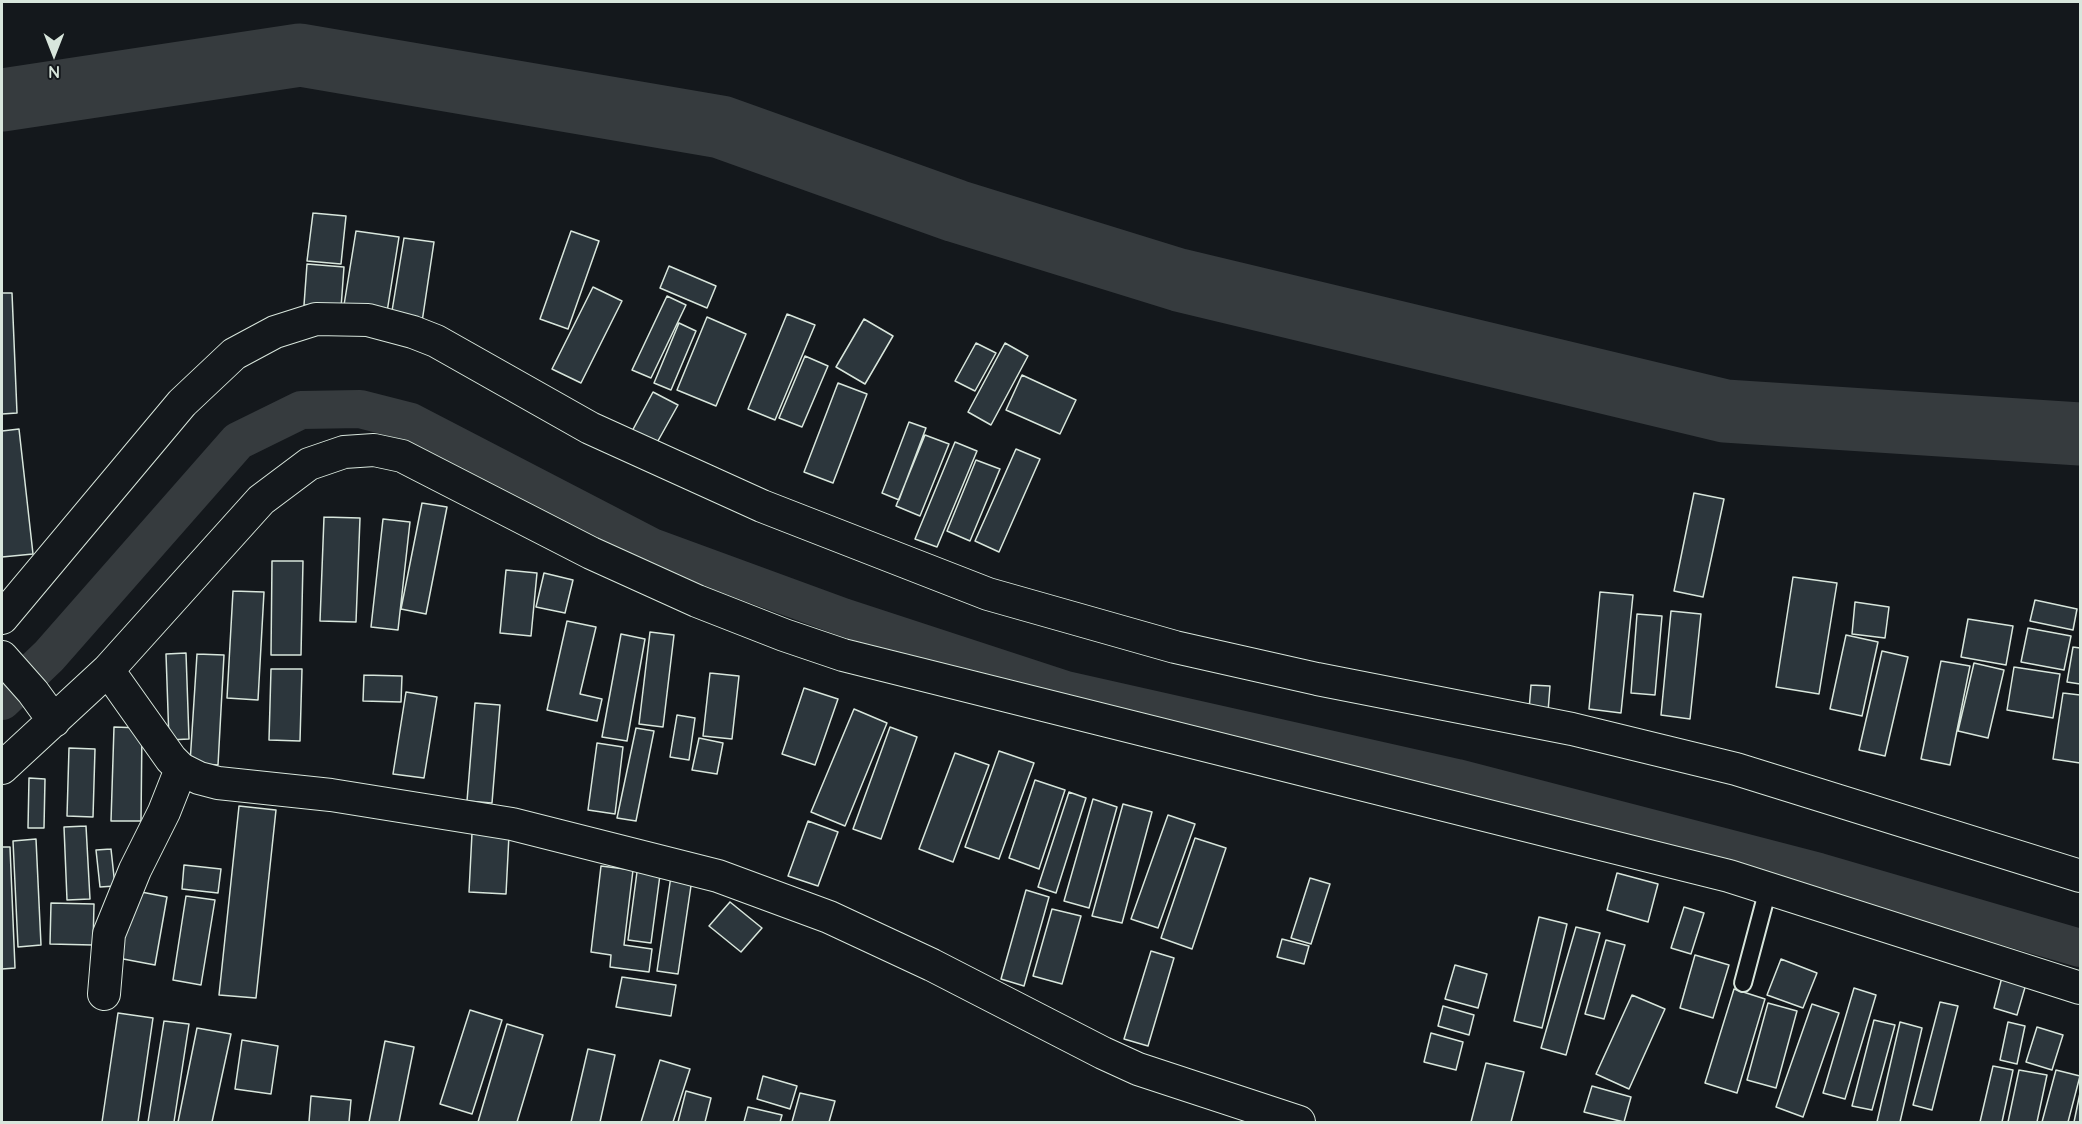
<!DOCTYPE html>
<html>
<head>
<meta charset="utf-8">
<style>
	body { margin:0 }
	#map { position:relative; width:2082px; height:1124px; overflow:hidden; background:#14181c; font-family:Quicksand,sans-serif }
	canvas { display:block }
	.frame { position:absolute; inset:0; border:3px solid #d8e6dc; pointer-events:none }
	.north { position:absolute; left:24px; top:24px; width:60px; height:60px; -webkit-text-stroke:4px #14181c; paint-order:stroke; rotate:180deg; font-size:16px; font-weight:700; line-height:24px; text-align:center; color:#d8e6dc }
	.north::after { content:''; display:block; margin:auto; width:21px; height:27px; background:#d8e6dc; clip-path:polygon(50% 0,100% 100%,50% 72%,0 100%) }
</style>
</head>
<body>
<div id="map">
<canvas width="2082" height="1124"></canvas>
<div class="frame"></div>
<div class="north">N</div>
</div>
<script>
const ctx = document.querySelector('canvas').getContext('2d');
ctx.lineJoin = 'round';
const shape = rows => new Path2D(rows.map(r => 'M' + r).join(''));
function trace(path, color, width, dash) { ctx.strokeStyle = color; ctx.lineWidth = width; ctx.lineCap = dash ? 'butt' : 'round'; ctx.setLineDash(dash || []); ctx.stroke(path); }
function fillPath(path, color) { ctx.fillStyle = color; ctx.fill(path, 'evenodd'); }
trace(shape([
	[2,701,49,656,238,441,301,410,360,409,411,422,652,547,843,617,1066,690,1457,778,1819,872,2080,948]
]), '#363b3e', 38);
trace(shape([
	[2,100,300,55,721,127,956,211,1179,280,1725,411,2080,434]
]), '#363b3e', 63);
const building = shape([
	[313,213,346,216,341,264,307,261,313,213],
	[356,231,399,237,387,312,344,305,356,231],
	[571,231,599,241,568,329,540,319,571,231],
	[404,238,434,242,422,322,391,317,404,238],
	[307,264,344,267,341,308,304,305,307,264],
	[669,266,716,286,707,308,660,288,669,266],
	[593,287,622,301,581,383,552,369,593,287],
	[2,293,12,293,17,413,2,414,2,293],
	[667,296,686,305,651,378,632,370,667,296],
	[787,314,815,325,775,420,748,409,787,314],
	[707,317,746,334,716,406,677,390,707,317],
	[864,319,893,336,865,384,836,367,864,319],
	[679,323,696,331,671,390,654,383,679,323],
	[976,343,996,353,975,391,955,381,976,343],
	[1005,343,1028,356,991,425,968,412,1005,343],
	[805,356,828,366,802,427,779,418,805,356],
	[1022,375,1076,400,1060,434,1006,410,1022,375],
	[838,383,867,394,833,483,804,472,838,383],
	[653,392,678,405,654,448,630,435,653,392],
	[909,422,926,428,899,500,882,493,909,422],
	[19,429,33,554,2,557,2,431,19,429],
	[925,435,949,444,920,516,896,506,925,435],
	[955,442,977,451,937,547,915,539,955,442],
	[1016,449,1040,459,999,552,975,541,1016,449],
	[976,460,1000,469,970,541,947,531,976,460],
	[1694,493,1724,499,1703,597,1674,591,1694,493],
	[422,503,447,507,426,614,401,609,422,503],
	[324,517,360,518,356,622,320,621,324,517],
	[383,519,410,522,398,630,371,627,383,519],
	[272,561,303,561,301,655,271,655,272,561],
	[506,570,537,573,531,636,500,633,506,570],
	[544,573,573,580,565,613,536,607,544,573],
	[1793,577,1837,583,1819,694,1776,687,1793,577],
	[233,591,264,592,258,700,227,698,233,591],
	[1600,592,1633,595,1621,713,1589,709,1600,592],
	[2035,600,2077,609,2073,630,2030,621,2035,600],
	[1855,602,1889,607,1885,638,1852,634,1855,602],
	[1671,611,1701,614,1690,719,1661,715,1671,611],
	[1637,614,1662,616,1655,695,1631,693,1637,614],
	[1968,619,2013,626,2006,665,1961,657,1968,619],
	[567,621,596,627,580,694,602,699,597,721,547,710,567,621],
	[2028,628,2071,636,2064,670,2021,662,2028,628],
	[650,632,674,635,663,727,639,724,650,632],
	[621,634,645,639,627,741,602,737,621,634],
	[1846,635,1878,642,1862,716,1830,709,1846,635],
	[2073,647,2080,648,2080,684,2067,682,2073,647],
	[1882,651,1908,657,1885,756,1859,750,1882,651],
	[186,653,189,739,169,740,166,654,186,653],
	[197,654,224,655,218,765,190,763,197,654],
	[1941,661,1970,666,1950,765,1921,759,1941,661],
	[1974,663,2004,670,1988,738,1958,731,1974,663],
	[2014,667,2060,674,2053,718,2007,710,2014,667],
	[271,669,302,669,300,741,269,740,271,669],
	[710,673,739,676,732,739,703,736,710,673],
	[364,675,402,676,401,702,363,701,364,675],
	[1531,685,1550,686,1548,712,1529,710,1531,685],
	[804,688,838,699,815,765,782,754,804,688],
	[406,692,437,697,424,778,393,774,406,692],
	[2063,693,2080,695,2080,763,2053,759,2063,693],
	[475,703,500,705,492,803,467,801,475,703],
	[854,709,887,723,845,826,811,812,854,709],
	[677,715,695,718,689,760,670,757,677,715],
	[114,727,142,728,141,821,111,821,114,727],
	[890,727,917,737,881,839,853,829,890,727],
	[636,728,654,731,636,821,617,818,636,728],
	[699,738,723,743,717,774,692,770,699,738],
	[597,743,623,747,615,814,588,810,597,743],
	[69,748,95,749,93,817,67,816,69,748],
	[999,751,1034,763,999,859,965,847,999,751],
	[955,753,989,765,953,862,919,849,955,753],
	[29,778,45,779,44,828,28,828,29,778],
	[1035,780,1065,790,1039,869,1009,858,1035,780],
	[1069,792,1086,798,1056,893,1038,887,1069,792],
	[1093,799,1117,807,1089,908,1064,901,1093,799],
	[1123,804,1152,812,1122,923,1092,916,1123,804],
	[239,806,276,810,256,998,219,995,239,806],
	[1168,815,1195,824,1158,928,1131,919,1168,815],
	[808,821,838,832,818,886,788,876,808,821],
	[86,826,90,899,67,900,64,827,86,826],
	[472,833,509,835,506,894,469,892,472,833],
	[1195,838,1226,848,1192,949,1161,938,1195,838],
	[36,839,41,945,18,947,13,841,36,839],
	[2,847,10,847,15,968,2,969,2,847],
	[111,849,115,886,100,887,96,850,111,849],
	[184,865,221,869,218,893,182,889,184,865],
	[601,866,633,870,624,945,652,949,649,972,610,967,611,955,591,952,601,866],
	[637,872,660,875,651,943,628,940,637,872],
	[1617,873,1658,884,1648,922,1607,910,1617,873],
	[671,876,692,879,678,974,657,971,671,876],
	[1310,878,1330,884,1311,944,1291,938,1310,878],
	[131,890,167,897,155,965,118,958,131,890],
	[1026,890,1049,897,1024,986,1001,979,1026,890],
	[186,896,215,900,201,985,173,980,186,896],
	[730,902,762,928,741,952,709,926,730,902],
	[51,903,94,904,93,945,50,944,51,903],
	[1684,907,1704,913,1691,954,1671,948,1684,907],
	[1052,909,1081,916,1062,984,1033,976,1052,909],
	[1539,917,1567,924,1542,1028,1514,1021,1539,917],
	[1576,927,1600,933,1566,1055,1541,1048,1576,927],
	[1282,939,1309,946,1304,964,1277,957,1282,939],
	[1606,940,1625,945,1604,1019,1585,1014,1606,940],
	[1151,951,1174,958,1148,1046,1124,1039,1151,951],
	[1695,955,1729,965,1713,1018,1680,1008,1695,955],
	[1781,959,1817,973,1803,1008,1767,995,1781,959],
	[1455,965,1487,974,1478,1008,1445,999,1455,965],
	[622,977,676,985,671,1016,616,1007,622,977],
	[2002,977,2026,984,2017,1015,1994,1008,2002,977],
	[1854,988,1876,995,1845,1099,1823,1093,1854,988],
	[1734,989,1765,999,1737,1093,1705,1083,1734,989],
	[1632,995,1665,1009,1629,1089,1596,1074,1632,995],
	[1940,1002,1958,1006,1932,1110,1913,1105,1940,1002],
	[1768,1003,1797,1011,1776,1088,1747,1080,1768,1003],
	[1812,1004,1839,1013,1803,1117,1776,1107,1812,1004],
	[1443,1006,1474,1015,1469,1035,1438,1026,1443,1006],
	[470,1010,502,1020,472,1114,440,1104,470,1010],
	[118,1013,153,1018,138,1122,102,1122,118,1013],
	[1874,1020,1895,1025,1872,1110,1852,1106,1874,1020],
	[164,1021,189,1024,174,1122,148,1122,164,1021],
	[1900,1022,1922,1028,1900,1122,1877,1122,1900,1022],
	[2008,1022,2025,1026,2017,1064,2000,1060,2008,1022],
	[507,1024,543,1035,517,1122,478,1122,507,1024],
	[2037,1027,2063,1035,2052,1070,2026,1062,2037,1027],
	[197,1028,231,1034,212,1122,178,1122,197,1028],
	[1431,1033,1463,1042,1456,1070,1424,1062,1431,1033],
	[242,1040,278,1046,271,1094,235,1089,242,1040],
	[385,1041,414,1047,399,1122,369,1122,385,1041],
	[588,1049,615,1055,600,1122,571,1122,588,1049],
	[660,1060,690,1069,673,1122,641,1122,660,1060],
	[1486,1063,1524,1072,1511,1122,1471,1122,1486,1063],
	[1993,1066,2013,1070,2002,1122,1980,1122,1993,1066],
	[2019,1070,2047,1075,2037,1122,2008,1122,2019,1070],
	[2056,1070,2080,1076,2068,1122,2042,1122,2056,1070],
	[763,1076,797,1086,790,1109,757,1099,763,1076],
	[1592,1086,1631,1097,1624,1122,1584,1112,1592,1086],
	[686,1091,711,1098,705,1122,678,1122,686,1091],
	[800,1093,835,1101,829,1122,792,1122,800,1093],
	[2080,1093,2080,1122,2074,1122,2080,1093],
	[311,1096,351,1100,349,1122,309,1122,311,1096],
	[748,1107,782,1115,780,1122,744,1122,748,1107]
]);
fillPath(building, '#2c363c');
trace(building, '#d8e6dc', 1.5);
const service = shape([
	[1743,983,1768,889]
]);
const minor = shape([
	[2,618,182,403,234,354,275,332,316,319,368,320,413,332,436,341,590,428,762,506,988,594,1175,647,1317,679,1572,729,1736,769,2080,876],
	[2,657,33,692,54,721],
	[108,670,171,759,181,769,199,778,218,783,331,795,512,824,718,876,829,917,932,965,1103,1053,1138,1069,1299,1122],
	[2,768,108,670,261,500,309,464,344,452,374,450,402,456,591,553,697,601,784,635,843,655,1729,876,2080,988],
	[104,994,109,934,135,870,164,812,181,769]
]);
trace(service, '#d8e6dc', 20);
trace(minor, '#d8e6dc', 34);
trace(service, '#14181c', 16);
trace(minor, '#14181c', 32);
</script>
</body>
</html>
